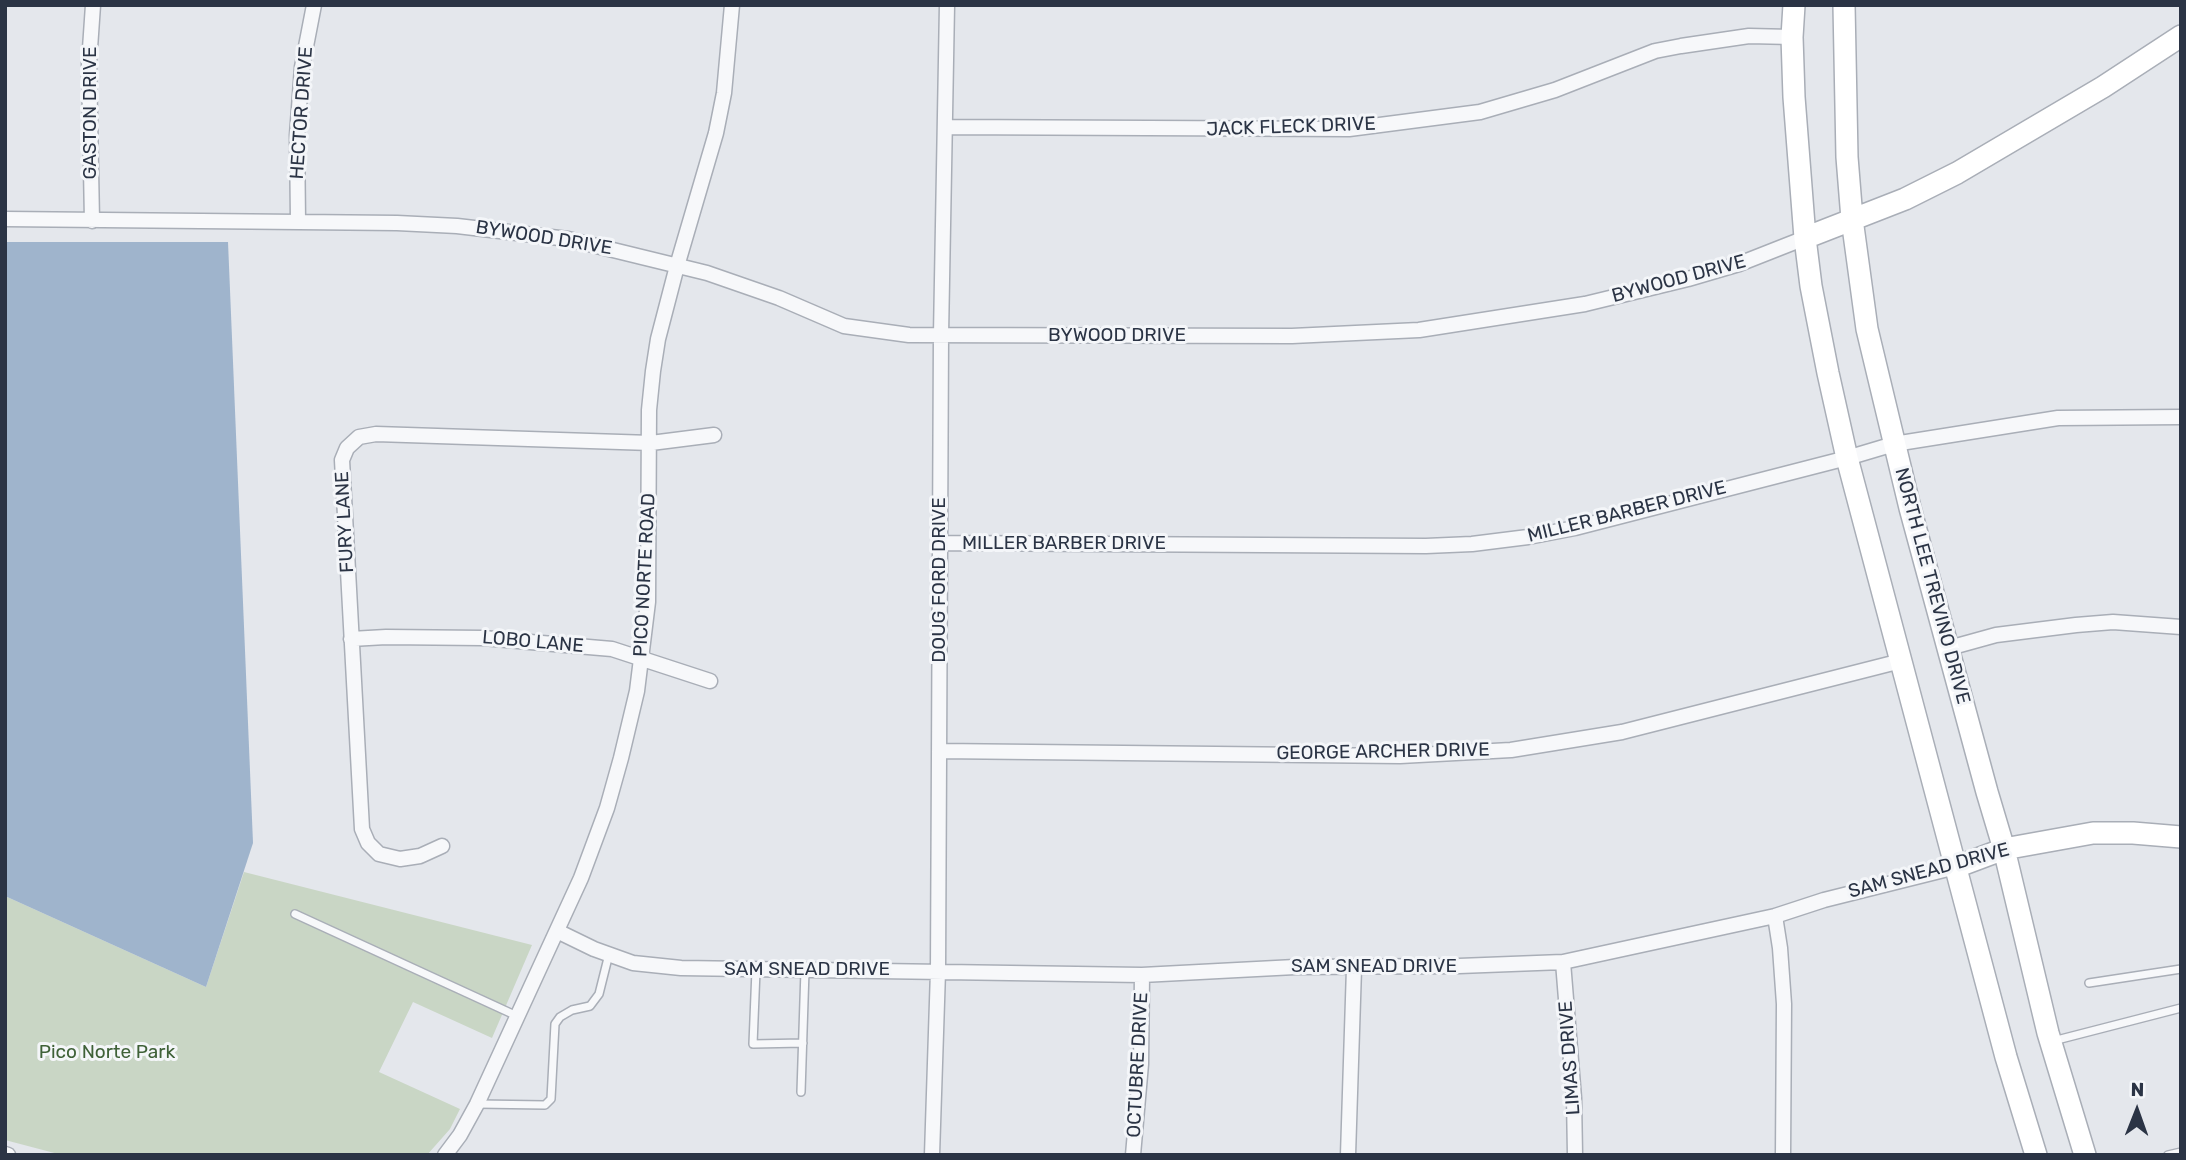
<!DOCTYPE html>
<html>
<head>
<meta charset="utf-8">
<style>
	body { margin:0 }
	#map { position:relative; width:2186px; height:1160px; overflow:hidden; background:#e4e7ec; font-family:Rubik,sans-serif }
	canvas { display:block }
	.frame { position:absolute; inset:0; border:7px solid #2b3445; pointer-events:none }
	.north { position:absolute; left:2102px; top:1076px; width:70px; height:70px; -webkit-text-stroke:5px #f4f6f9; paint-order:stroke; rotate:1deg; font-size:19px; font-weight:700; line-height:28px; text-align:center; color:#2b3445 }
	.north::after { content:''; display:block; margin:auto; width:24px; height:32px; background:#2b3445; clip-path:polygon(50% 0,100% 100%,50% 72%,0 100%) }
</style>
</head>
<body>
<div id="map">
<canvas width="2186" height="1160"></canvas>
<div class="frame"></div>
<div class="north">N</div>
</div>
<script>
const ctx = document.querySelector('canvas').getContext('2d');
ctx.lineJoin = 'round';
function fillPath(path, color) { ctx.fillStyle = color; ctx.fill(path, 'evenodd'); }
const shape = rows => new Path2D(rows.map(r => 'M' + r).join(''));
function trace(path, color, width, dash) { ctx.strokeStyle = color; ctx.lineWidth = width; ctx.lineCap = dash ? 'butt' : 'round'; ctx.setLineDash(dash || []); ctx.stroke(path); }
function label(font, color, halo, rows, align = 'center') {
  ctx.font = font + ' Rubik,sans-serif'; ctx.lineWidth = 6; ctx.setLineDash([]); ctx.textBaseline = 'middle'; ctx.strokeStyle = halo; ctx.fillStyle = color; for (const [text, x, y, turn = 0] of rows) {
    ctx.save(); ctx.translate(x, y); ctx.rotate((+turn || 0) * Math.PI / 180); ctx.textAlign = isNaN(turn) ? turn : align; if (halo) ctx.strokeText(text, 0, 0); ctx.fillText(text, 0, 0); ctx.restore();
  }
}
fillPath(shape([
	[244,872,532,945,492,1038,413,1002,379,1072,460,1109,450,1129,427,1155,62,1155,5,1140,5,896,206,987]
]), '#c9d6c5');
fillPath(shape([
	[5,242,228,242,253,843,206,987,5,896]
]), '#9fb4cc');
const lane = shape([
	[295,914,517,1016],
	[756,970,753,1044,803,1043],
	[2089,983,2181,969],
	[2053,1041,2181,1008],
	[801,1092,805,970],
	[478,1104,545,1105,551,1099,555,1024,560,1017,572,1010,590,1006,599,994,609,954],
	[2168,1155,2181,1152]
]);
const street = shape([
	[946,127,1349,129,1480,112,1555,90,1655,51,1681,46,1749,36,1792,37],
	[5,219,397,223,457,226,568,239,707,273,779,298,844,326,909,335,1292,336,1419,330,1585,304,1688,279,1739,264,1805,238],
	[92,221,89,63,93,5],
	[298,221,297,135,302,67,314,5],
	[941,543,1426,546,1472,544,1528,537,1575,528,1847,458,1894,444,2058,418,2181,417],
	[351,639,386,637,483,638,612,649,710,681],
	[1949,648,1996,635,2076,625,2113,622,2181,627],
	[939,751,1400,756,1511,750,1622,732,1901,661],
	[442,846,420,856,400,859,379,854,368,843,362,829,342,460,347,448,359,437,376,434,651,443,714,435],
	[1775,916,1780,948,1784,1004,1783,1155],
	[557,931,594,949,633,963,681,968,1142,975,1295,967,1459,966,1563,962,1775,916,1824,900,1956,867],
	[1563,962,1574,1098,1575,1155],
	[5,1154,8,1155],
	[445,1155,460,1135,477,1104,581,878,607,808,621,758,637,691,648,602,649,410,653,371,658,339,677,266,716,133,724,93,732,5],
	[932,1155,938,971,941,335,947,5],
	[1133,1155,1141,1064,1142,975],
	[1348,1155,1354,968]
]);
const secondary = shape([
	[1794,5,1792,37,1794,97,1805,238,1811,286,1828,373,1847,458,2006,1057,2036,1155],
	[1844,5,1847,157,1852,219,1867,329,1910,508,1987,792,2004,849,2048,1033,2085,1155],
	[1805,238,1905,199,1957,173,2103,87,2181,36],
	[1956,867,2004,849,2093,833,2133,833,2181,837]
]);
trace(lane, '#a9aeb7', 10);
trace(street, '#a9aeb7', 17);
trace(secondary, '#a9aeb7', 24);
trace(lane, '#f7f8fa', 7);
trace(street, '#f7f8fa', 14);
trace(secondary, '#fff', 21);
label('19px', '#2b3445', '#f4f6f9', [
	["GASTON DRIVE",91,113,-90],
	["HECTOR DRIVE",302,113,-86],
	["JACK FLECK DRIVE",1291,127,-2],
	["BYWOOD DRIVE",544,238,9],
	["BYWOOD DRIVE",1679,279,-15],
	["BYWOOD DRIVE",1117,336],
	["MILLER BARBER DRIVE",1627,512,-14],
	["FURY LANE",345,522,-93],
	["MILLER BARBER DRIVE",1064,544],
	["PICO NORTE ROAD",645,575,-87],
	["DOUG FORD DRIVE",940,580,-90],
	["NORTH LEE TREVINO DRIVE",1932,586,75],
	["LOBO LANE",533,642,5],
	["GEORGE ARCHER DRIVE",1383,752,-1],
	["SAM SNEAD DRIVE",1929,871,-15],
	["SAM SNEAD DRIVE",1374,967],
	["SAM SNEAD DRIVE",807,970],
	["LIMAS DRIVE",1570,1058,-94],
	["OCTUBRE DRIVE",1138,1065,-87]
]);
label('19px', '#3f6138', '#f4f6f9', [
	["Pico Norte Park",107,1053]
]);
</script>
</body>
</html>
